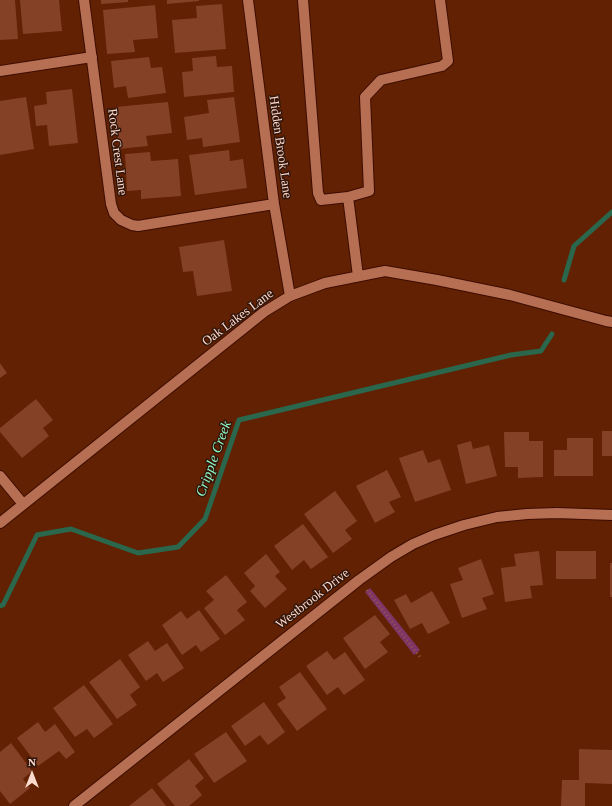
<!DOCTYPE html>
<html>
<head>
<meta charset="utf-8">
<style>
	body { margin:0 }
	#map { position:relative; width:612px; height:806px; overflow:hidden; background:#612102; font-family:"Times New Roman",serif }
	canvas { display:block }
	.north { position:absolute; left:12px; top:754px; width:40px; height:40px; -webkit-text-stroke:3px #33160b; paint-order:stroke; rotate:0deg; font-size:11px; font-weight:700; line-height:16px; text-align:center; color:#fcdbcf }
	.north::after { content:''; display:block; margin:auto; width:14px; height:18px; background:#fcdbcf; clip-path:polygon(50% 0,100% 100%,50% 72%,0 100%) }
</style>
</head>
<body>
<div id="map">
<canvas width="612" height="806"></canvas>
<div class="north">N</div>
</div>
<script>
const ctx = document.querySelector('canvas').getContext('2d');
ctx.lineJoin = 'round';
function fillPath(path, color) { ctx.fillStyle = color; ctx.fill(path, 'evenodd'); }
const shape = rows => new Path2D(rows.map(r => 'M' + r).join(''));
function trace(path, color, width, dash) { ctx.strokeStyle = color; ctx.lineWidth = width; ctx.lineCap = dash ? 'butt' : 'round'; ctx.setLineDash(dash || []); ctx.stroke(path); }
function label(font, color, halo, rows, align = 'center') {
  ctx.font = font + ' "Times New Roman",serif'; ctx.lineWidth = 3; ctx.setLineDash([]); ctx.textBaseline = 'middle'; ctx.strokeStyle = halo; ctx.fillStyle = color; for (const [text, x, y, turn = 0] of rows) {
    ctx.save(); ctx.translate(x, y); ctx.rotate((+turn || 0) * Math.PI / 180); ctx.textAlign = isNaN(turn) ? turn : align; if (halo) ctx.strokeText(text, 0, 0); ctx.fillText(text, 0, 0); ctx.restore();
  }
}
fillPath(shape([
	[370,588,420,650,414,655,365,592]
]), '#7f3567');
trace(shape([
	[564,280,574,246,612,212],
	[0,606,3,605,37,535,71,529,138,553,178,547,205,519,239,420,511,355,541,351,552,334]
]), '#2a674c', 5);
fillPath(shape([
	[0,0,15,0,18,39,0,40],
	[20,0,59,0,62,31,23,34],
	[101,0,128,0,128,2,101,4],
	[167,0,199,0,199,1,167,4],
	[222,4,226,49,175,53,172,20,197,18,196,6],
	[155,5,158,38,133,40,135,52,107,54,103,10],
	[216,56,217,67,232,66,234,92,184,97,182,72,193,71,192,58],
	[149,57,151,68,162,67,166,93,128,98,126,86,114,88,111,61],
	[72,89,78,143,49,146,47,125,36,126,34,106,47,104,46,92],
	[26,97,34,149,0,155,0,101],
	[234,97,240,142,203,147,202,138,187,140,184,117,209,113,207,100],
	[168,102,172,133,146,136,148,146,119,149,115,107],
	[229,150,230,161,243,159,247,188,195,195,189,155],
	[150,152,151,161,178,159,181,196,141,199,141,190,127,191,125,154],
	[224,240,232,291,197,296,193,271,183,272,179,247],
	[0,363,7,373,0,378],
	[36,399,53,420,43,428,49,436,22,458,0,432,0,428],
	[602,431,612,431,612,456,602,456],
	[504,432,529,432,529,441,543,441,543,477,518,478,518,467,505,467],
	[567,438,593,438,593,476,554,476,554,450,567,450],
	[471,441,473,449,489,445,497,476,466,484,457,445],
	[423,450,428,463,440,459,451,490,415,502,399,458],
	[387,470,401,497,389,502,395,512,375,523,356,486],
	[335,491,357,521,345,530,352,539,333,553,304,514],
	[303,524,328,557,311,569,304,560,292,570,274,546],
	[539,551,543,585,530,586,532,598,505,602,501,568,516,566,514,554],
	[556,551,596,551,596,579,556,579],
	[266,554,280,572,275,576,287,589,265,608,250,591,255,586,244,573],
	[481,559,494,594,482,598,487,609,462,618,450,584,463,580,458,568],
	[610,563,612,563,612,597,610,597],
	[226,575,247,602,237,610,245,620,225,635,204,608,214,600,206,591],
	[432,591,450,623,428,634,422,623,410,629,394,600,406,594,411,603],
	[199,610,220,639,201,652,196,645,182,655,162,625,181,611,187,619],
	[375,615,390,634,380,642,388,652,365,669,343,638],
	[148,641,155,651,167,643,184,668,163,682,157,673,146,681,128,655],
	[327,651,334,660,345,652,365,680,344,695,338,687,327,695,306,666],
	[120,659,140,687,130,695,137,705,117,719,89,682],
	[300,672,327,709,297,731,277,704,286,698,279,687],
	[84,685,113,724,94,738,87,729,75,737,53,708],
	[264,702,285,732,268,745,260,735,245,746,231,726],
	[38,722,45,732,55,724,75,752,66,759,59,751,38,766,17,738],
	[226,732,247,761,214,783,194,754],
	[11,743,32,771,23,779,30,788,10,804,0,791,0,752],
	[579,749,612,750,612,784,585,783,585,806,561,806,562,780,579,780],
	[189,759,204,778,195,786,202,795,189,806,175,806,157,784],
	[152,788,166,806,129,806]
]), '#844126');
const minor = shape([
	[84,0,111,204,114,213,121,220,132,225,138,226,274,204],
	[248,0,274,204,290,296],
	[303,0,318,193,321,200,348,197,369,191,365,97,381,80,442,66,448,61,440,0],
	[0,71,92,57],
	[348,197,358,276],
	[0,476,23,504],
	[0,523,264,312,290,296,325,283,385,271,437,280,510,295,606,321,612,322],
	[74,806,359,580,391,557,413,544,434,535,464,525,497,517,527,514,557,513,612,515]
]);
trace(minor, '#3d0d00', 12);
trace(shape([
	[367,590,420,657]
]), '#935d44', 2.5, [1, 3]);
trace(minor, '#b76f53', 10);
label('13px', '#fcdbcf', '#33160b', [
	["Hidden Brook Lane",280,147,82],
	["Rock Crest Lane",117,152,83],
	["Oak Lakes Lane",238,318,-37],
	["Westbrook Drive",313,599,-38]
]);
label('italic 14px', '#8efec9', '#33160b', [
	["Cripple Creek",214,459,-70]
]);
</script>
</body>
</html>
